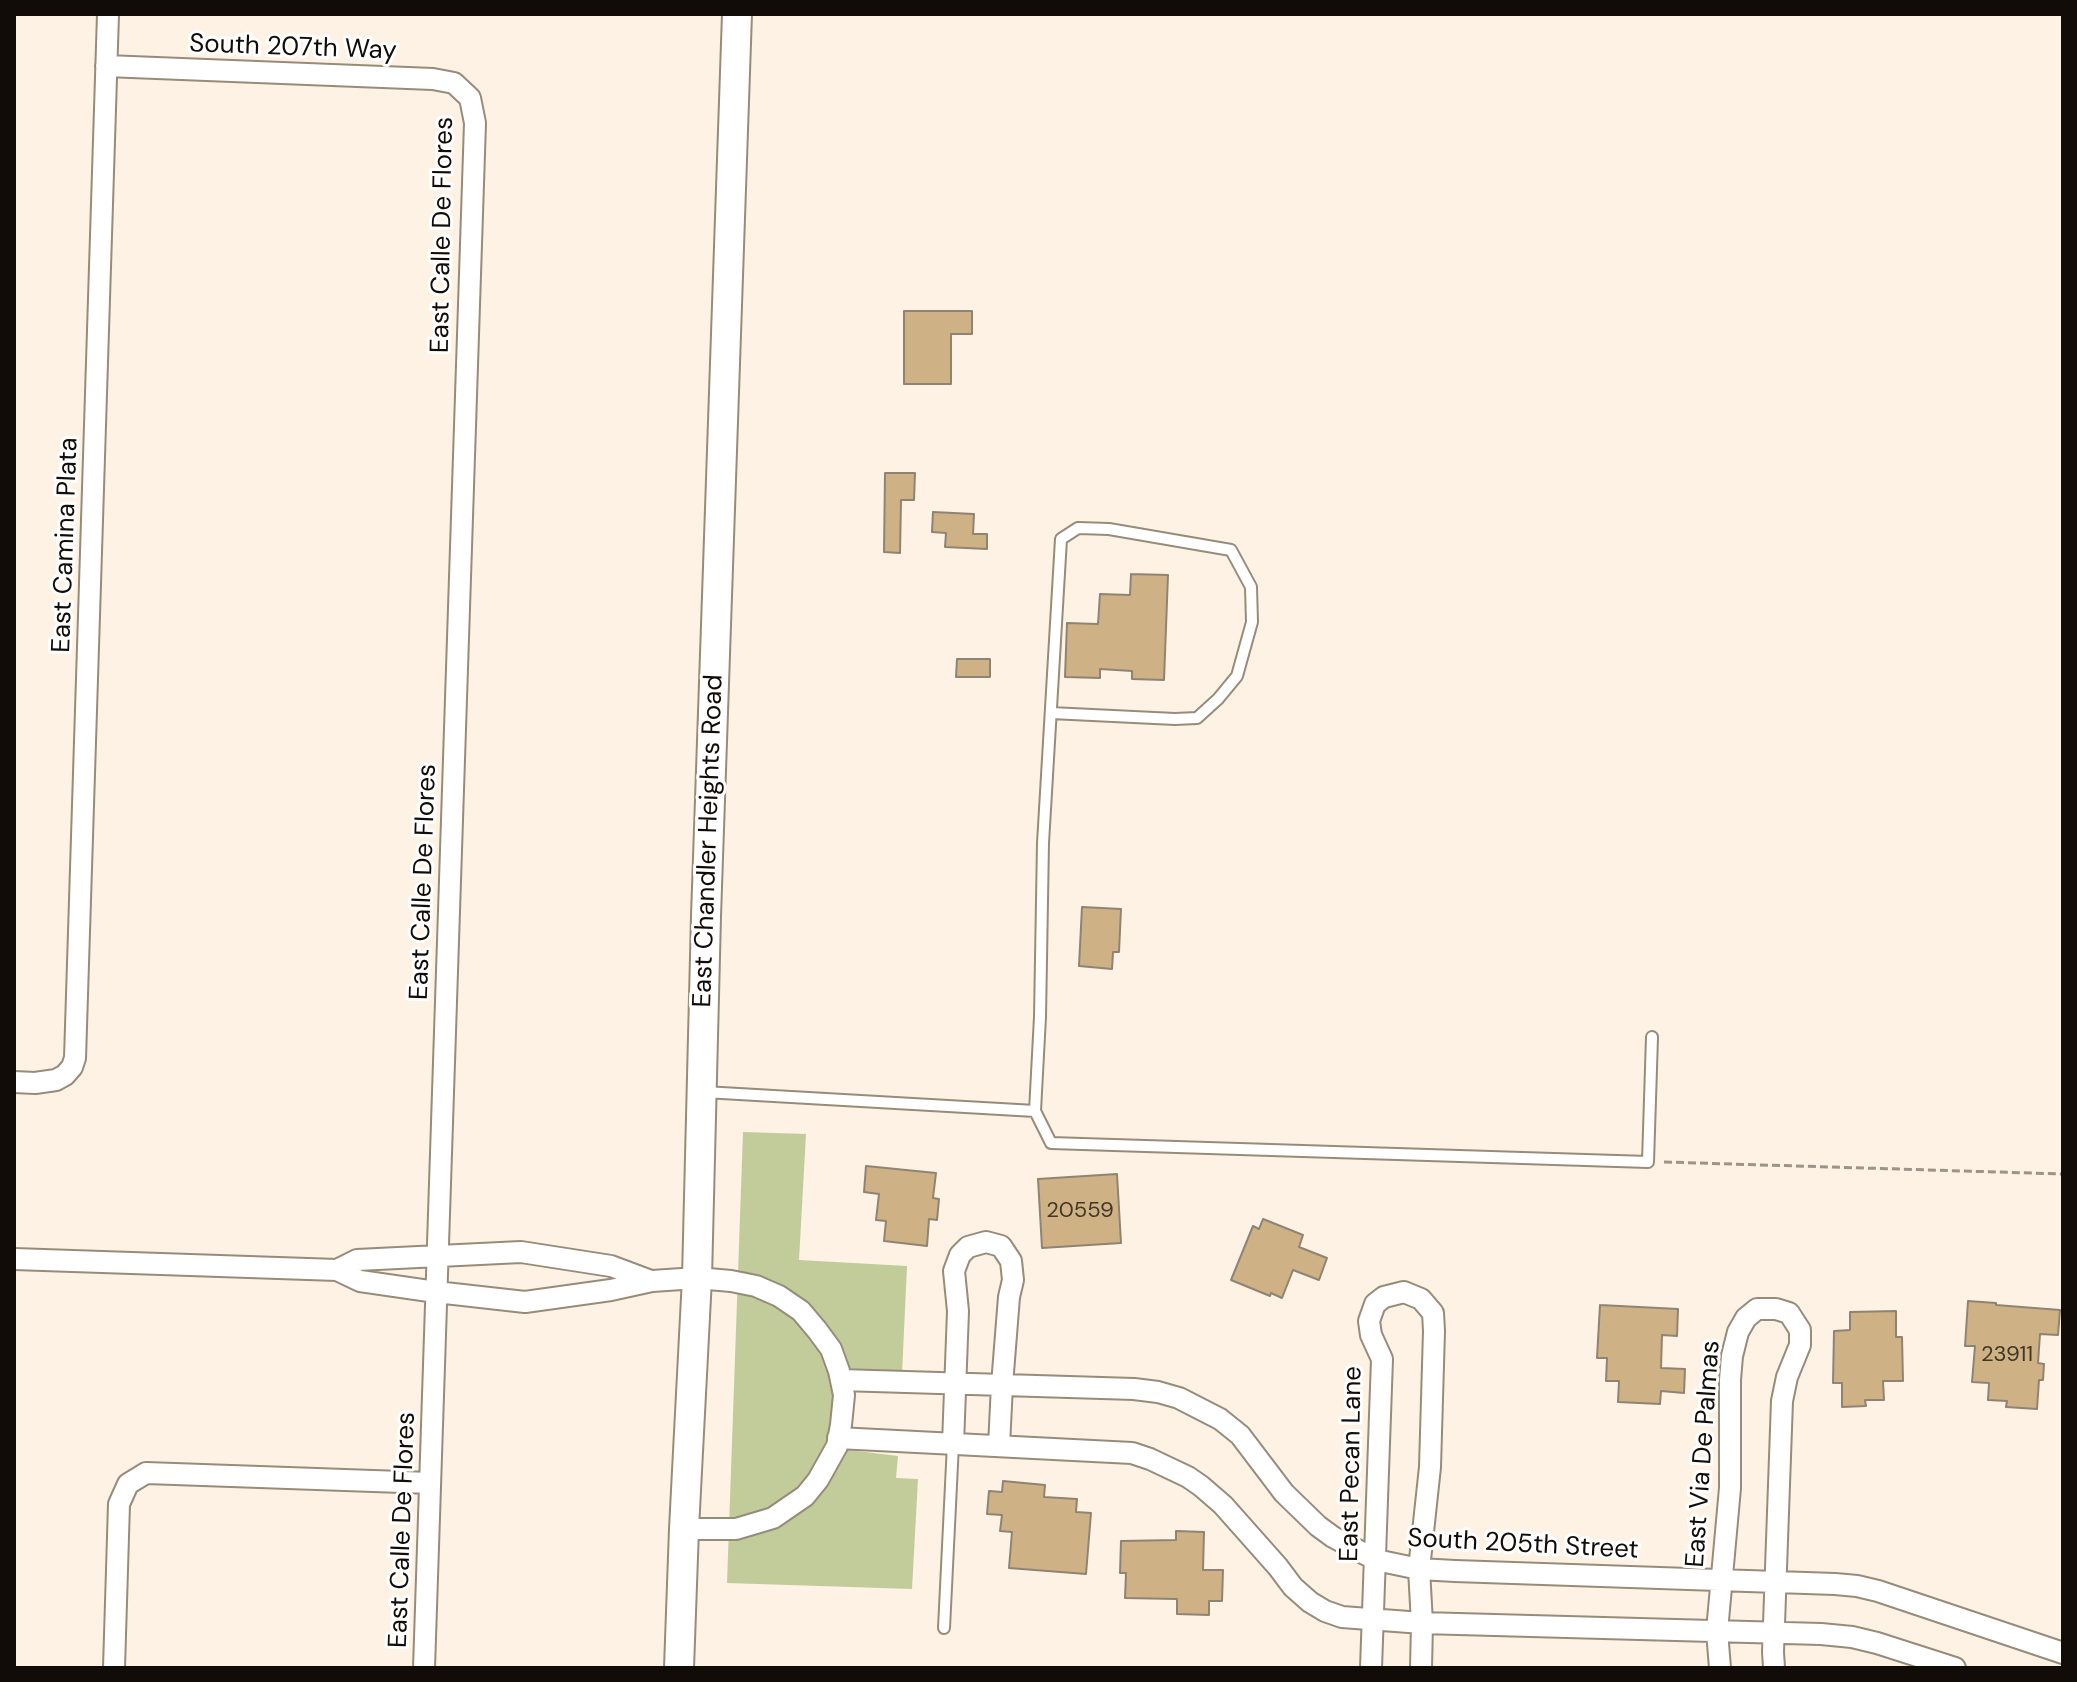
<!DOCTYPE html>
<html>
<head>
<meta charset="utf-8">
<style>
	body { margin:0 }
	#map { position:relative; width:2077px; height:1682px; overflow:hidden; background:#fef2e4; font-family:"DM Sans",sans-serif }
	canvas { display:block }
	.frame { position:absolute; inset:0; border:16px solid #110c07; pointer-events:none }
</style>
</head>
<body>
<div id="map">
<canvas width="2077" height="1682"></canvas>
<div class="frame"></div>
</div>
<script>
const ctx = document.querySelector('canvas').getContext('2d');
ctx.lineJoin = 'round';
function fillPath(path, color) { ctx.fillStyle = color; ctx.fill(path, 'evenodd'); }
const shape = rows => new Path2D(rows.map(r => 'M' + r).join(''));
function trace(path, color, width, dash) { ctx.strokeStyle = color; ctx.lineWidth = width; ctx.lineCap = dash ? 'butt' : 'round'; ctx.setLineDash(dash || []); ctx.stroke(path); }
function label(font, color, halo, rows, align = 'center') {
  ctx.font = font + ' "DM Sans",sans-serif'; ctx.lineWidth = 6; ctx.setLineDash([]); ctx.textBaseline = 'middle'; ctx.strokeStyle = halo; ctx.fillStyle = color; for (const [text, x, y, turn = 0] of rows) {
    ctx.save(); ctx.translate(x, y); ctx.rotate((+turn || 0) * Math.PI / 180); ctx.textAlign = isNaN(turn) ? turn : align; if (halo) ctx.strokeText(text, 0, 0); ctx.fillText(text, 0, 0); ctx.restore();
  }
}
fillPath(shape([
	[743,1132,806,1134,799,1260,907,1266,902,1374,852,1371,849,1450,898,1456,896,1478,918,1479,912,1589,727,1583]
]), '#c2cb9a');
const building = shape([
	[904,311,972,311,972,334,951,334,951,384,904,384,904,311],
	[885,473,915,473,914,500,901,500,900,553,884,552,885,473],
	[933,512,974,514,973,534,987,534,987,549,945,547,946,533,932,532,933,512],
	[1131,574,1168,575,1164,680,1132,679,1132,671,1100,669,1100,678,1065,677,1067,623,1098,624,1100,594,1130,595,1131,574],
	[957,659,990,659,990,677,956,677,957,659],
	[1082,907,1121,909,1119,952,1113,952,1112,969,1079,966,1082,907],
	[866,1166,936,1173,933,1198,939,1199,937,1220,929,1219,927,1246,884,1241,886,1221,876,1220,879,1194,864,1192,866,1166],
	[1117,1174,1121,1243,1042,1248,1038,1179,1117,1174],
	[1263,1219,1303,1235,1299,1247,1327,1258,1319,1280,1293,1270,1282,1298,1271,1293,1270,1296,1231,1280,1253,1226,1259,1229,1263,1219],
	[1968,1301,1996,1303,1996,1305,2060,1310,2058,1335,2040,1334,2038,1363,2044,1364,2043,1380,2039,1380,2037,1409,2006,1407,2007,1401,1988,1400,1989,1383,1972,1382,1975,1346,1965,1346,1968,1301],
	[1600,1305,1678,1309,1677,1336,1662,1335,1661,1368,1685,1369,1684,1393,1661,1391,1660,1404,1618,1402,1619,1381,1606,1381,1607,1358,1597,1358,1600,1305],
	[1896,1311,1896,1337,1902,1337,1903,1381,1883,1381,1884,1400,1865,1400,1866,1406,1842,1407,1842,1383,1833,1383,1834,1331,1850,1330,1850,1312,1896,1311],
	[1003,1481,1045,1485,1044,1497,1077,1499,1076,1512,1091,1513,1086,1574,1009,1568,1012,1532,1000,1531,1002,1515,987,1514,989,1491,1002,1492,1003,1481],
	[1176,1531,1204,1532,1203,1570,1223,1570,1222,1601,1209,1601,1209,1615,1177,1614,1177,1599,1125,1598,1126,1573,1120,1573,1121,1541,1176,1540,1176,1531]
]);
fillPath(building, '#ceb285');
trace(building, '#8f8473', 2);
const service = shape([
	[704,1092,1035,1111,1040,1017,1043,843,1061,539,1078,528,1109,529,1231,550,1251,587,1252,622,1237,676,1218,699,1197,718,1175,719,1051,713],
	[1035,1111,1051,1143,1648,1162,1652,1037],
	[944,1628,953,1444]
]);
const minor = shape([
	[106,66,433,79,454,83,470,98,475,123,424,1668],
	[14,1082,35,1083,56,1080,65,1075,72,1067,75,1058,108,14],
	[14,1259,337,1270,360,1281,436,1292,525,1302,611,1290,652,1281,697,1278,731,1281,756,1286,779,1296,801,1311,817,1330,831,1349,839,1371,844,1395,841,1425,837,1446,818,1480,805,1496,773,1518,736,1529,684,1529],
	[337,1270,357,1260,521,1252,611,1266,651,1281],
	[841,1380,1134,1389,1158,1392,1179,1398,1220,1419,1240,1435,1284,1493,1318,1526,1333,1537,1376,1560,1419,1569,1455,1571,1835,1584,1857,1586,1878,1591,2063,1653],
	[838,1438,1132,1453,1150,1459,1188,1477,1201,1486,1223,1505,1278,1567,1293,1587,1310,1602,1325,1611,1342,1617,1422,1623,1821,1634,1852,1637,1877,1643,1955,1668],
	[953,1444,958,1311,954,1271,960,1255,968,1247,986,1242,1001,1246,1011,1261,1013,1280,1009,1297,1002,1385,999,1446],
	[114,1668,119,1504,128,1484,146,1473,430,1483],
	[1371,1668,1382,1359,1371,1335,1369,1321,1375,1304,1384,1297,1404,1292,1421,1299,1433,1313,1434,1331,1430,1467,1419,1569,1422,1623,1421,1668],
	[1720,1668,1717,1631,1730,1488,1730,1380,1732,1356,1738,1332,1746,1318,1757,1309,1776,1309,1789,1313,1800,1330,1800,1345,1787,1377,1782,1401,1773,1652,1774,1668]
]);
const secondary = shape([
	[679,1668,684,1529,697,1278,706,916,737,14]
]);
trace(service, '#978b7a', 14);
trace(minor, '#978b7a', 24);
trace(secondary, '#978b7a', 32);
trace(shape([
	[1664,1162,2063,1174]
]), '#9d9389', 3, [8, 4]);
trace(service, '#fff', 10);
trace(minor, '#fff', 20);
trace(secondary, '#fff', 28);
label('22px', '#403626', null, [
	["20559",1080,1211],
	["23911",2007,1355]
]);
label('26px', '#110c07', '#fff', [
	["South 207th Way",293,48,2],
	["East Calle De Flores",443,235,-89],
	["East Camina Plata",66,545,-88],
	["East Chandler Heights Road",709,841,-88],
	["East Calle De Flores",424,882,-88],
	["East Via De Palmas",1704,1454,-86],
	["East Pecan Lane",1352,1464,-89],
	["East Calle De Flores",403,1530,-88],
	["South 205th Street",1523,1545,3]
]);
</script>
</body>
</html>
